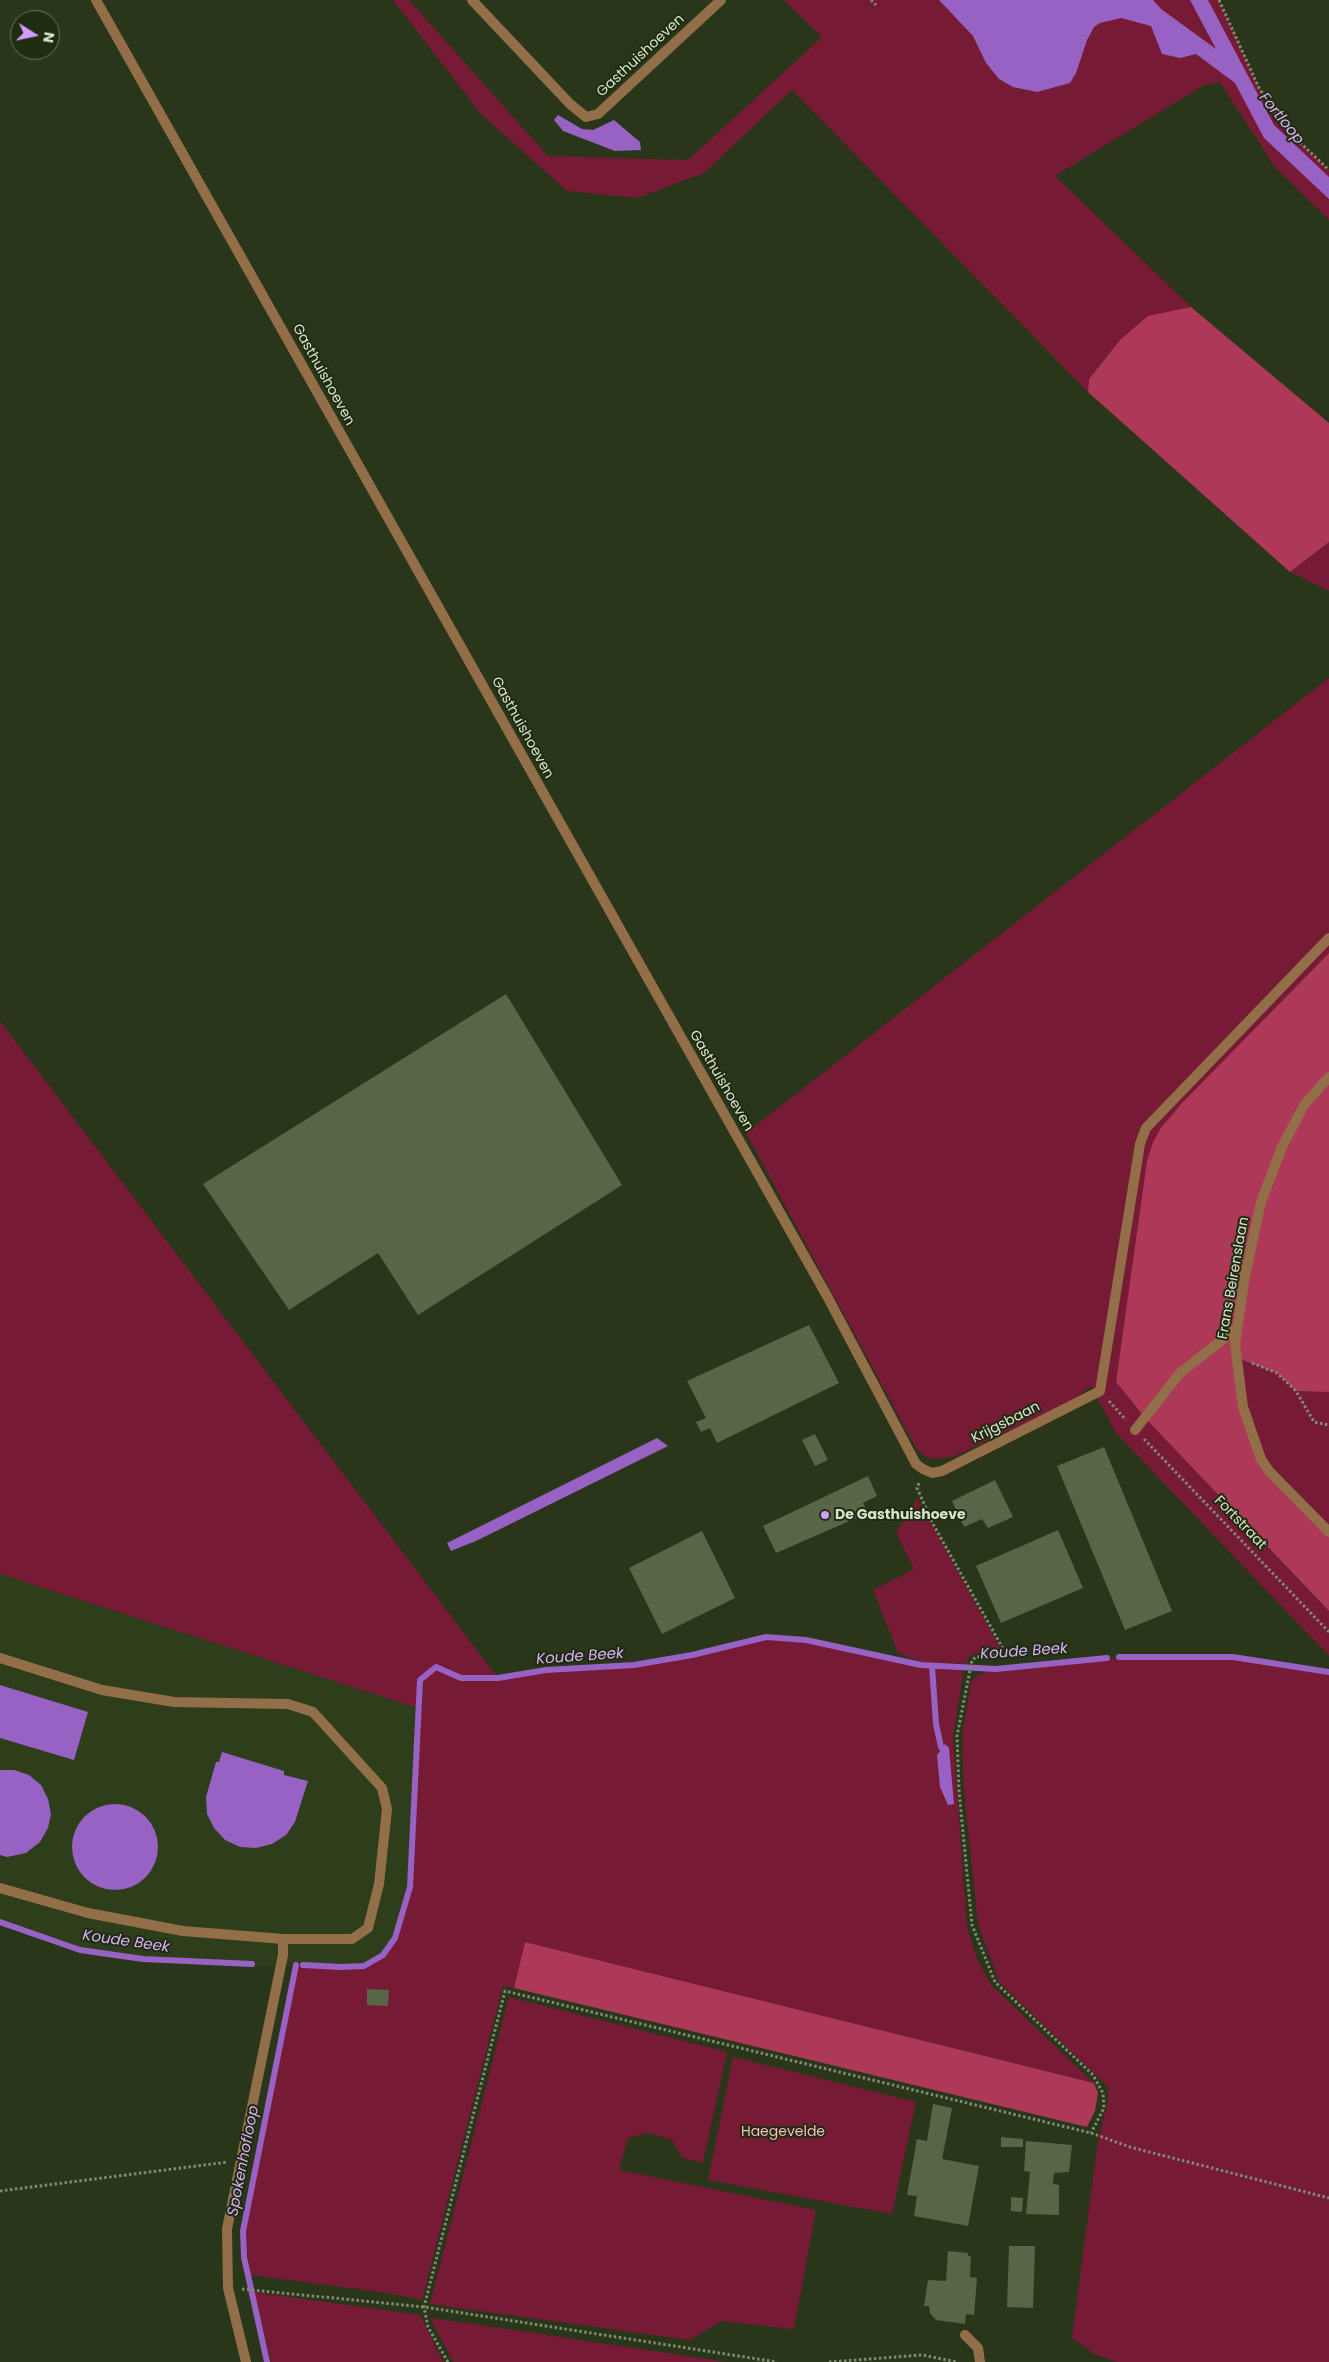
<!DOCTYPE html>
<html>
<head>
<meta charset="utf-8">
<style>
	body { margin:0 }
	#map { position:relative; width:1329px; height:2362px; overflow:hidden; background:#293619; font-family:Poppins,sans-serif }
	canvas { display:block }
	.north { position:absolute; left:10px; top:10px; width:50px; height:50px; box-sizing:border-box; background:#202c0f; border:1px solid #6a755c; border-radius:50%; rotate:100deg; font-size:14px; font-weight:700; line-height:20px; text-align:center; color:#d9e2d0 }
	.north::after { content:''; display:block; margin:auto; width:18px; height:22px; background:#d19dfe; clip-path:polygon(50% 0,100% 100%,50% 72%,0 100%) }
</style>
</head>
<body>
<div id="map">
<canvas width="1329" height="2362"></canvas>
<div class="north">N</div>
</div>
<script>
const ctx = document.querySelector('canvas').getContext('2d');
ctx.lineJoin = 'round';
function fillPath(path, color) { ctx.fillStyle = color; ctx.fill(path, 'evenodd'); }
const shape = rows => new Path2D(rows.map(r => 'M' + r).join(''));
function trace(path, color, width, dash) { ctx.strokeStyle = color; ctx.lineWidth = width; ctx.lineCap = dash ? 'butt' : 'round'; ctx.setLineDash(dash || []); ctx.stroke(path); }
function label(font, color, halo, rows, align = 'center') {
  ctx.font = font + ' Poppins,sans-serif'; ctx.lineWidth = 4; ctx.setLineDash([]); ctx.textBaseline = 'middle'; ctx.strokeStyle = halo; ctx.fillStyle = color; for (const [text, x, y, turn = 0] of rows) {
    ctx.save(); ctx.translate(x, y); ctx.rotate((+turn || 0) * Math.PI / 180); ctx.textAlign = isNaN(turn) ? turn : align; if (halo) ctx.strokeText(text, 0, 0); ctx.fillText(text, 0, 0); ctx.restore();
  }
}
fillPath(shape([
	[0,1574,418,1708,410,1887,395,1938,383,1955,364,1966,341,1967,206,1964,143,1959,80,1950,0,1922]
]), '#2f3e1a');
fillPath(shape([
	[393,0,409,0,548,156,688,160,822,37,784,0,943,0,968,26,991,68,1001,81,1090,24,1122,15,1187,33,1150,0,1219,0,1259,88,1289,132,1329,170,1329,220,1274,166,1220,82,1204,85,1055,176,1191,307,1148,317,1120,340,1089,379,1088,392,792,90,704,173,637,198,567,191,481,114],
	[1329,542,1329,591,1290,572],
	[1329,678,1329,953,1182,1103,1116,1382,1146,1419,1329,1611,1329,1656,1116,1433,1091,1386,1077,1397,1051,1411,953,1457,932,1459,923,1455,916,1448,746,1133],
	[0,1021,498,1678,546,1670,634,1665,692,1655,766,1637,806,1640,921,1665,960,1667,963,1675,953,1736,967,1927,977,1959,991,1985,1094,2083,525,1942,514,1988,503,1986,422,2300,388,2293,251,2275,243,2231,296,1965,341,1967,364,1966,383,1955,395,1938,410,1887,418,1708,0,1574],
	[1236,1358,1277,1373,1296,1391,1329,1392,1329,1532,1269,1471,1255,1444],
	[917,1498,999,1646,999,1653,995,1655,977,1653,968,1657,967,1664,920,1662,898,1653,873,1590,914,1569,896,1533],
	[1198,1655,1233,1657,1297,1670,1329,1673,1329,2362,1117,2362,1096,2355,1072,2338,1098,2140,1108,2102,1108,2087,999,1982,978,1924,964,1791,962,1737,971,1682,977,1675,996,1669,1085,1659],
	[509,1997,727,2052,703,2163,682,2158,672,2140,647,2133,628,2138,619,2170,816,2210,794,2329,722,2321,690,2340,430,2304],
	[733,2057,916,2102,892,2214,708,2180],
	[254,2292,420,2315,443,2362,271,2362],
	[430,2318,474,2324,727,2362,453,2362]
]), '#761a35');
fillPath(shape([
	[1191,307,1329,423,1329,542,1290,572,1088,392,1089,379,1120,340,1148,316],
	[1329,953,1329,1392,1296,1391,1277,1373,1237,1358,1237,1371,1261,1459,1329,1532,1329,1611,1146,1419,1116,1382,1147,1161,1153,1142,1161,1128,1182,1103],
	[525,1942,1094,2083,1098,2093,1095,2111,1087,2127,514,1988]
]), '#ae3857');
fillPath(shape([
	[939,0,1153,0,1161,9,1216,49,1190,0,1208,0,1274,125,1329,177,1329,199,1264,138,1235,83,1196,54,1180,58,1162,54,1151,26,1121,18,1100,23,1094,27,1087,40,1076,73,1070,83,1037,92,1013,87,999,79,986,63,973,36],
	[558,115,582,129,593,130,614,120,640,142,641,150,615,151,563,131,554,120],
	[657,1438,668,1446,476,1541,451,1551,447,1543],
	[0,1685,88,1712,74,1760,0,1738],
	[945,1744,949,1748,954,1804,948,1805,940,1787,937,1755],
	[222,1752,284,1771,284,1775,308,1781,295,1822,286,1835,272,1844,256,1848,240,1847,225,1840,214,1828,207,1814,206,1797,216,1762,219,1762],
	[0,1770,14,1770,29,1775,41,1785,48,1799,51,1814,48,1828,40,1842,26,1853,7,1857,0,1855],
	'72 1847a43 43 0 1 1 86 0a43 43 0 1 1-86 0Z'
]), '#9861c4');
trace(shape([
	[1119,1657,1233,1657,1329,1672],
	[932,1666,936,1724,941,1747],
	[0,1922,80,1950,143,1959,252,1964],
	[303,1965,341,1967,364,1966,383,1955,395,1938,410,1887,420,1680,436,1667,461,1678,498,1678,546,1670,634,1665,692,1655,766,1637,806,1640,921,1665,996,1669,1107,1658],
	[267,2362,244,2257,243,2231,296,1965]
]), '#9861c4', 6);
fillPath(shape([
	[506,994,622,1185,418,1315,378,1253,289,1310,203,1184],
	[809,1325,839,1383,717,1443,710,1428,701,1432,696,1422,706,1418,687,1381],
	[815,1434,828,1460,815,1466,802,1440],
	[1104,1447,1172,1611,1125,1630,1057,1466],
	[868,1476,877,1496,863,1503,868,1513,776,1553,763,1526],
	[995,1480,1013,1517,988,1528,982,1519,964,1527,952,1501],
	[1058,1530,1083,1588,1001,1623,976,1566],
	[702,1531,735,1598,662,1634,629,1568],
	[367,1989,389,1990,388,2006,367,2005],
	[933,2104,952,2108,942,2159,979,2166,968,2226,914,2216,917,2196,907,2195,917,2139,927,2141],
	[1001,2137,1023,2139,1023,2147,1001,2147],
	[1026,2141,1072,2145,1069,2172,1054,2173,1053,2184,1059,2185,1059,2215,1026,2214,1030,2172,1024,2171],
	[1011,2197,1023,2198,1022,2212,1011,2211],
	[1009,2246,1035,2246,1033,2308,1007,2307],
	[948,2251,968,2253,968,2256,971,2256,970,2277,977,2278,974,2315,966,2314,965,2324,936,2320,930,2313,929,2306,924,2306,928,2280,946,2281]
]), '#586647');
trace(shape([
	[871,0,876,5],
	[1219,0,1259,88,1289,132,1329,170],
	[1252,1363,1277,1373,1296,1391,1314,1422,1329,1425],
	[1109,1401,1126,1420],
	[1144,1439,1329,1632],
	[919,1483,917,1488,933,1524,1002,1647,1001,1655,976,1657,972,1660,957,1736,959,1791,972,1925,995,1982,1093,2075,1103,2093,1104,2108,1091,2133],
	[0,2191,228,2162],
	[242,2289,424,2307,777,2362],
	[448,2362,428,2327,424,2307,505,1991,1091,2133,1130,2147,1329,2198],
	[829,2362,922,2355,957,2362]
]), '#808b73', 3, [2.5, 2.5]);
trace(shape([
	[1329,1077,1304,1105,1282,1147,1261,1202,1245,1276,1235,1344,1243,1407,1261,1459,1269,1471,1329,1532],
	[1135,1430,1180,1373,1236,1329],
	[0,1658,102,1690,174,1702,288,1704,313,1712,382,1788,387,1809,379,1884,368,1928,352,1939,283,1939,183,1931,88,1913,0,1888],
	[246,2362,228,2288,227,2229,283,1955,283,1939]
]), '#926f49', 10);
trace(shape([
	[96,0,827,1296,916,1464,923,1469,932,1473,942,1471,1100,1391,1140,1144,1146,1128,1329,938],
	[472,0,570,104,586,117,598,114,721,0],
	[965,2335,978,2348,980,2362]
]), '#926f49', 10);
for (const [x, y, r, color] of [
	[825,1515,5,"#d19dfe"]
]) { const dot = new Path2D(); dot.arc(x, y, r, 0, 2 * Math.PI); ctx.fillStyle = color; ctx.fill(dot); trace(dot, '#202c0f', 2); }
label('14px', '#d9e2d0', '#202c0f', [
	["Gasthuishoeven",641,56,-43],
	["Gasthuishoeven",323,375,61],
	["Gasthuishoeven",522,728,61],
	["Gasthuishoeven",721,1081,60],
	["Frans Beirenslaan",1234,1278,-80],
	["Krijgsbaan",1006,1423,-27],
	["Fortstraat",1240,1523,46]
]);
label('bold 14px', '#d9e2d0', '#202c0f', [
	["De Gasthuishoeve",835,1515]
], 'left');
label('14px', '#fabbc5', '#202c0f', [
	["Haegevelde",783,2132]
]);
label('italic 15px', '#d7affa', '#202c0f', [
	["Fortloop",1281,119,51],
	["Koude Beek",1024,1652,-4],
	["Koude Beek",580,1657,-4],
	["Koude Beek",126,1942,8],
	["Spokenhofloop",244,2161,-79]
]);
</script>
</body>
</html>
